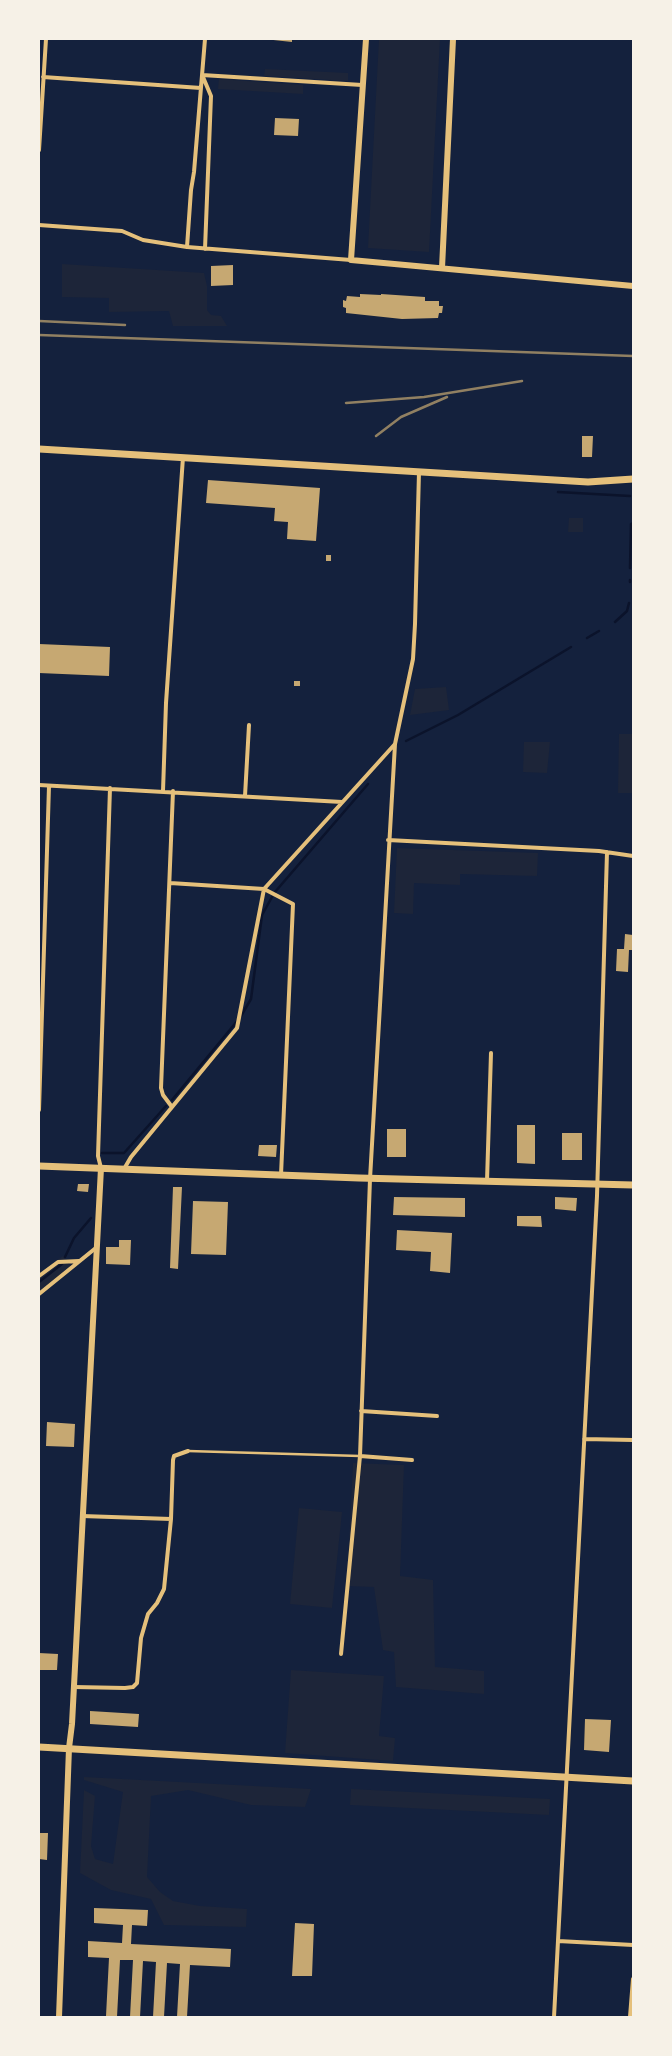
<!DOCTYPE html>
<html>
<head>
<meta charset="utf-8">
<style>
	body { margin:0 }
	#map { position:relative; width:672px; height:2056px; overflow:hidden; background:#14213d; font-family:Roboto,sans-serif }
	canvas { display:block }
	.frame { position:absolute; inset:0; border:40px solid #f6f1e7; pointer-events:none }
</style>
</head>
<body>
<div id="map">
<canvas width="672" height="2056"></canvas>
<div class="frame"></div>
</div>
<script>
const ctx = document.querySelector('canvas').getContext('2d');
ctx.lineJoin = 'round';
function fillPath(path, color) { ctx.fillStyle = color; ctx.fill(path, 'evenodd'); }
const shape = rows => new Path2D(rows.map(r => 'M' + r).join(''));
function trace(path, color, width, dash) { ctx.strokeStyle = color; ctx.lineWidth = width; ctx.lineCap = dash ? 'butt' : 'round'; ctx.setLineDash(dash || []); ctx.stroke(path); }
fillPath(shape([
	[379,39,440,39,429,252,368,248],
	[265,69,348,73,348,81,264,76],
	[219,79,303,85,303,94,218,89],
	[62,264,204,273,207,286,207,310,211,315,221,316,227,326,173,326,169,311,109,312,109,298,62,297],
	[569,518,583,518,583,532,568,532],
	[446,687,449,710,410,715,415,689],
	[619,734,633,734,633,793,618,793],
	[524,742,550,742,547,773,523,772],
	[397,848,538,853,537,876,460,874,460,885,414,883,413,914,394,913],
	[63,1256,71,1267,39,1291,39,1274],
	[353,1463,404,1465,400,1576,433,1580,435,1667,484,1671,484,1694,396,1687,394,1652,383,1650,374,1587,347,1586],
	[299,1508,342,1512,332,1608,290,1604],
	[291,1670,384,1676,379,1736,395,1738,393,1761,285,1753],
	[84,1777,311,1789,305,1807,251,1805,188,1790,151,1796,147,1877,160,1892,173,1901,200,1906,247,1909,246,1927,164,1925,151,1899,111,1890,80,1873,84,1790,95,1796,91,1846,95,1859,113,1864,123,1792,84,1780],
	[351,1789,550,1799,549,1815,350,1805]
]), '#1d2539');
trace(shape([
	[558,492,630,496],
	[630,568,631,524,633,523],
	[630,580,630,582],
	[615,622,627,611,629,603],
	[587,638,599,631],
	[406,741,458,715,571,647],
	[275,892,368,784],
	[241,1016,251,999,262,915,272,897],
	[172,1100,238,1020],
	[102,1153,124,1153,166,1106],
	[65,1257,74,1238,91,1218],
	[39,1282,62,1264]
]), '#0b132b', 2.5);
fillPath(shape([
	[264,39,292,39,292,42],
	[275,118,299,119,298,136,274,135],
	[233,265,233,285,211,286,211,266],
	[360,294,381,295,381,294,425,297,425,301,439,301,439,306,443,306,442,313,439,313,438,318,402,319,346,313,346,308,343,307,343,300,346,301,347,296,360,297],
	[582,436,593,436,592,457,582,457],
	[208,480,320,488,316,541,287,539,288,522,274,521,275,508,206,503],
	[326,555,331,555,331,561,326,561],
	[39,644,110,647,109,676,39,673],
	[294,681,300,681,300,686,294,686],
	[625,934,633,935,633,950,629,950,628,972,616,971,617,949,624,949],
	[517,1125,535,1125,535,1164,517,1163],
	[387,1129,406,1129,406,1157,387,1157],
	[562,1133,582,1133,582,1160,562,1160],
	[259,1145,277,1145,276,1157,258,1156],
	[78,1184,89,1184,88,1192,77,1191],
	[173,1187,182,1187,178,1269,170,1268],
	[394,1197,465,1198,465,1217,393,1215],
	[555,1197,577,1198,576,1211,555,1209],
	[193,1201,228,1202,226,1255,191,1254],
	[517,1216,541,1216,542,1227,517,1226],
	[397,1230,452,1233,450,1273,430,1271,431,1252,396,1250],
	[119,1240,131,1240,130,1265,106,1264,106,1247,119,1247],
	[47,1422,75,1424,74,1447,46,1446],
	[39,1653,58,1654,57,1670,39,1670],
	[90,1711,139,1714,138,1727,90,1724],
	[585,1719,611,1720,609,1752,584,1750],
	[39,1833,48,1833,47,1860,39,1859],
	[94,1908,148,1910,147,1926,132,1925,131,1944,231,1949,230,1967,190,1965,187,2017,177,2017,180,1964,167,1963,164,2017,153,2017,156,1962,143,1961,140,2017,130,2017,133,1960,120,1960,117,2017,106,2016,109,1958,88,1957,88,1941,122,1943,123,1925,94,1923],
	[295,1923,314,1924,312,1976,292,1976]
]), '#c6a872');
trace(shape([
	[188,1451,360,1456]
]), '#e5c07b', 2.5);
trace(shape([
	[202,75,362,85],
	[43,77,201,88],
	[203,77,211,96,205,249],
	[39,150,46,39],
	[39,225,122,231,143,240,187,247,351,260],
	[187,247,191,190,194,172,205,39],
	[39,785,342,802],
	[163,791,166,703,183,457],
	[245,796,249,725],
	[388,840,599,851,633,856],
	[170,883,264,889,293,904,281,1175],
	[172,1107,163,1095,161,1088,173,791],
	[39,1110,49,786],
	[101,1168,98,1156,110,788],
	[124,1169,131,1157,237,1028,264,889,395,744],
	[487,1181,491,1053],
	[39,1276,58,1262,79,1261],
	[39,1294,97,1247],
	[361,1411,437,1416],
	[584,1439,633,1440],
	[360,1456,412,1460],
	[171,1519,173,1460,174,1456,188,1451],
	[341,1654,360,1456,370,1179,395,744,413,659,415,624,419,472],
	[74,1687,125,1688,133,1687,137,1683,141,1638,148,1614,157,1603,164,1589,171,1519,82,1516],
	[558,1941,633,1945],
	[554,2017,597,1196,607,852],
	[630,2017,633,1979]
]), '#e5c07b', 4);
trace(shape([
	[366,39,351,260,633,286],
	[442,268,453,39],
	[59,2017,69,1748,72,1724,101,1168]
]), '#e5c07b', 6);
trace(shape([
	[39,1747,633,1781]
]), '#e5c07b', 7);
trace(shape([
	[39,449,588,482,633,479],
	[39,1166,359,1178,633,1185]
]), '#e5c07b', 7);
trace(shape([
	[39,321,125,325],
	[39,335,633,356],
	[346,403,424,397,522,381],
	[376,436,401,417,447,397]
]), '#918062', 2.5);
</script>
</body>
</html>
